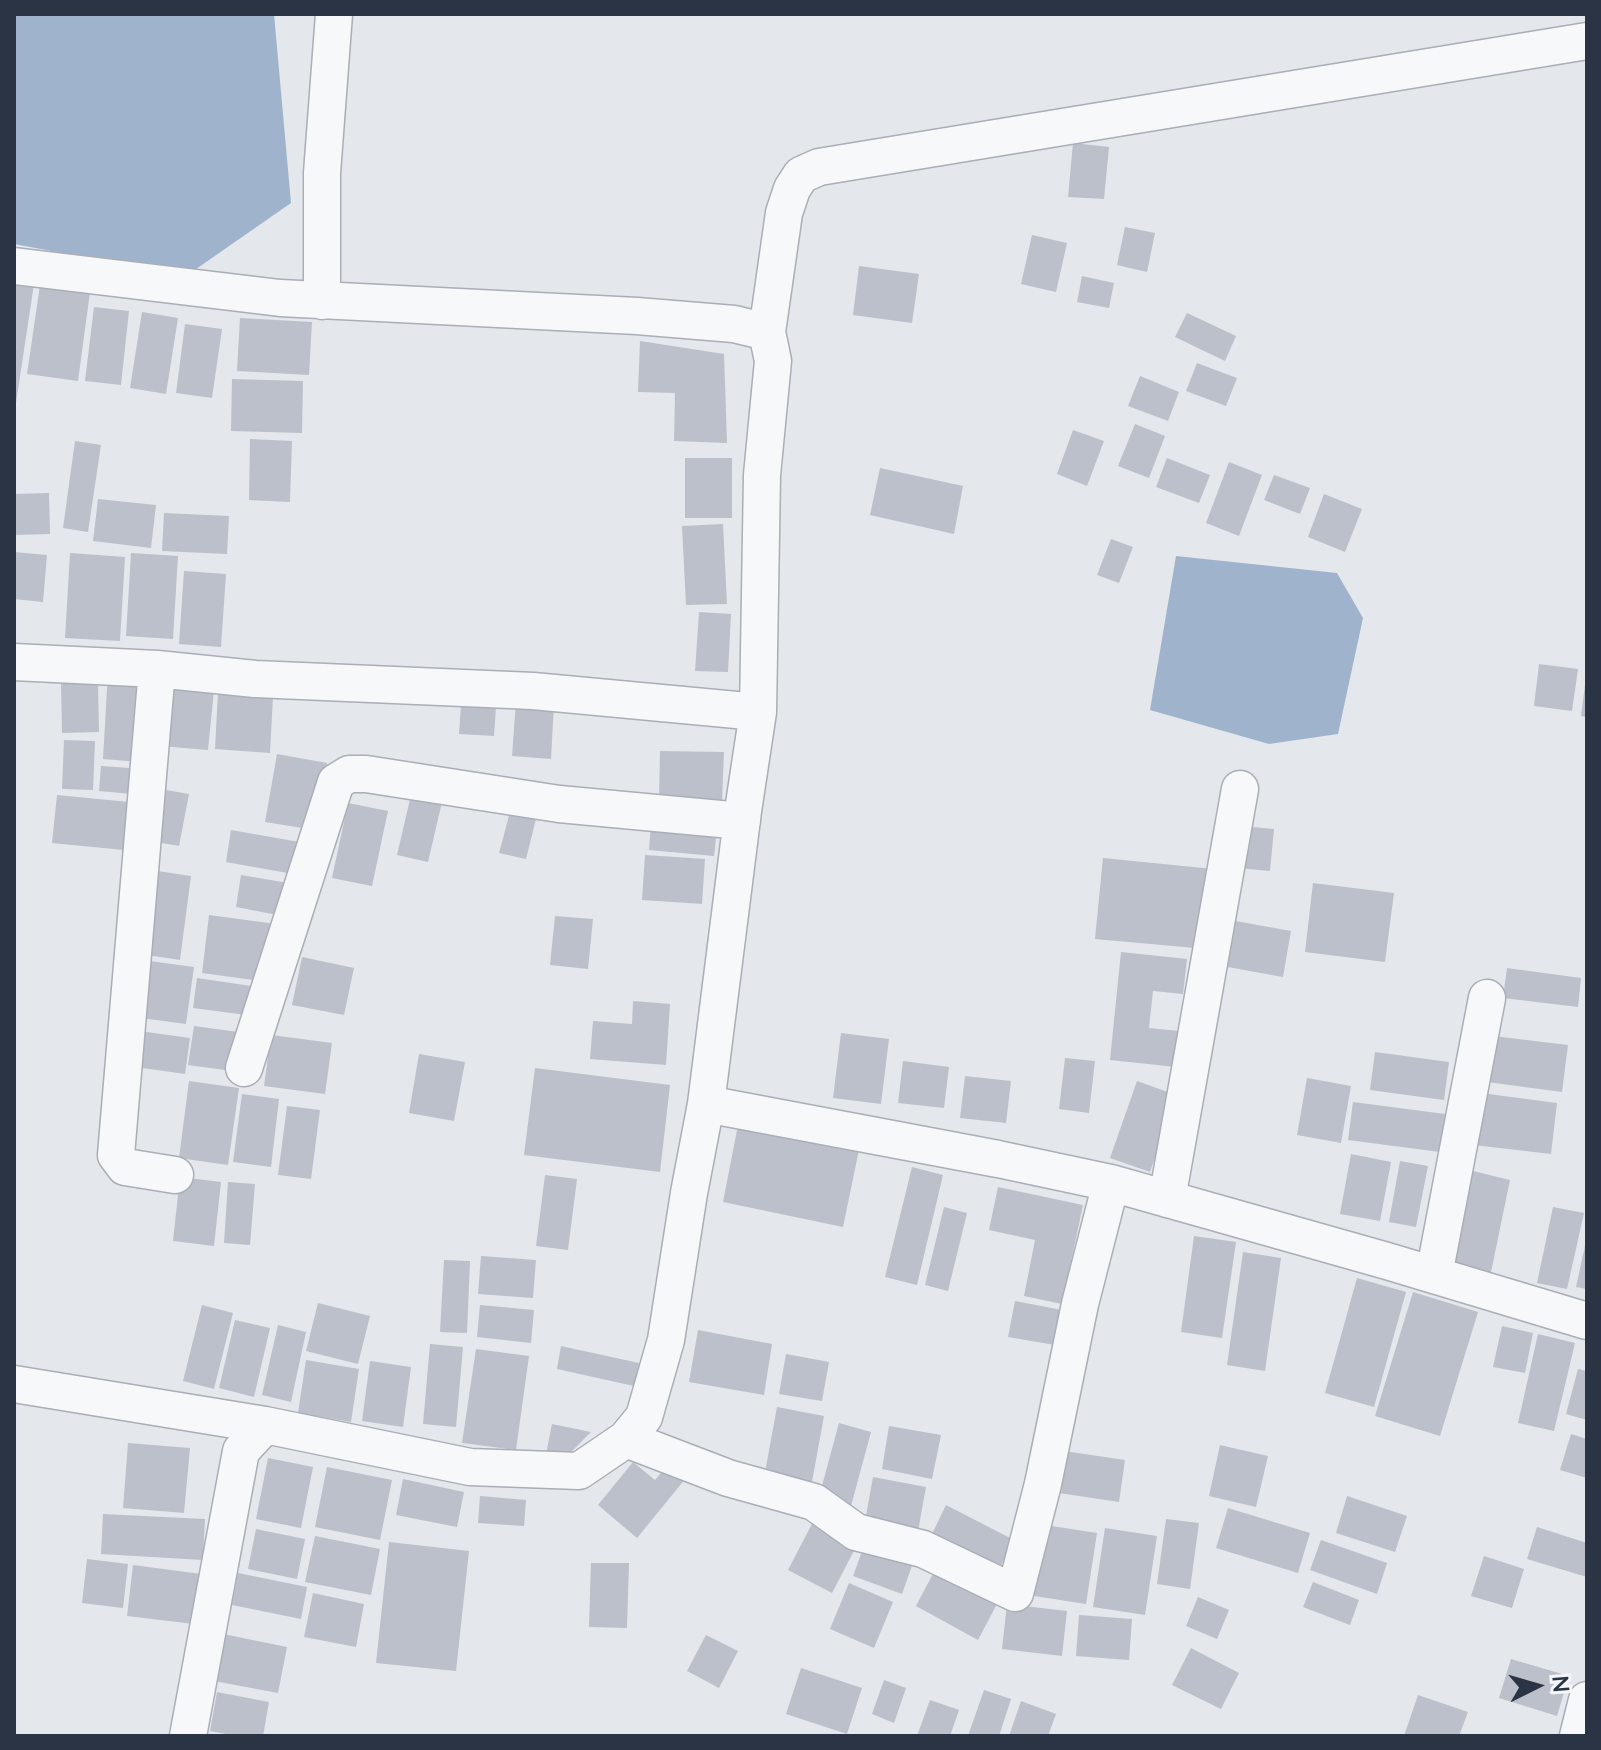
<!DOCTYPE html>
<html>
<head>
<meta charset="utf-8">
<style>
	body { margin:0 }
	#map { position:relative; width:1601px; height:1750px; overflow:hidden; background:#e4e7ec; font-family:Lato,sans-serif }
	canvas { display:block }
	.frame { position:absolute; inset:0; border:16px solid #2b3445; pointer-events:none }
	.north { position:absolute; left:1497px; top:1646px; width:80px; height:80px; -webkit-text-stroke:6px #f4f6f9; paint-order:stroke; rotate:85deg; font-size:22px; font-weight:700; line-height:32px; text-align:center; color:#2b3445 }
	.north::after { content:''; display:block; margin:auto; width:28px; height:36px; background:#2b3445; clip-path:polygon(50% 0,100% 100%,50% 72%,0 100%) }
</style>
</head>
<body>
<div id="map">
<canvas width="1601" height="1750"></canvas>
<div class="frame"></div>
<div class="north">N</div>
</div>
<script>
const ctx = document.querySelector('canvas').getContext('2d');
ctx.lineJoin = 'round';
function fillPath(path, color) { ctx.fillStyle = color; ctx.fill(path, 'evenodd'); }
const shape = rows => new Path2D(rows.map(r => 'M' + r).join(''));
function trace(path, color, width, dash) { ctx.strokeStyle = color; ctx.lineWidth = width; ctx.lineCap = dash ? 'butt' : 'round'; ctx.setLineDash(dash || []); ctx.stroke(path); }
fillPath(shape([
	[25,14,274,14,291,203,186,276,14,244,14,16],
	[1176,556,1337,573,1363,618,1338,734,1269,744,1150,710]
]), '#9fb4cc');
fillPath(shape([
	[1073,143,1109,147,1104,199,1068,197],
	[1125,227,1155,233,1147,272,1117,265],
	[1032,235,1067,243,1056,292,1021,284],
	[859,266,919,274,912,323,853,315],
	[1082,276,1114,283,1109,308,1077,302],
	[14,281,34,284,16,403,14,403],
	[40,285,90,292,78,381,27,374],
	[94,307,129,311,121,385,85,381],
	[142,312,178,318,166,394,130,388],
	[1187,313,1236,336,1225,361,1175,337],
	[240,318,312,322,309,375,237,371],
	[185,324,222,329,212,398,176,393],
	[640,341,724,354,727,443,674,441,675,393,638,392],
	[1197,363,1237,378,1226,406,1186,391],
	[1140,376,1179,392,1168,421,1128,406],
	[232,379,303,381,302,433,231,431],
	[1135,424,1165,436,1149,478,1118,466],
	[1073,430,1104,441,1087,486,1057,474],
	[250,439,292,441,290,502,249,500],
	[75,441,101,445,88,532,63,528],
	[685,458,732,458,732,518,685,518],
	[1167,458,1210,475,1199,503,1156,487],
	[1229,462,1262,475,1239,536,1206,523],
	[880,468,963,486,954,534,870,515],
	[1274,475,1310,488,1300,514,1264,500],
	[49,493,50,534,14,535,14,494],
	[1324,494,1362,509,1345,552,1308,537],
	[98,499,156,505,151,548,93,541],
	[164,513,229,516,227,554,162,551],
	[723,524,727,604,686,605,682,526],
	[1111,539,1133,547,1119,583,1097,575],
	[14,552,47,555,43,602,14,599],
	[70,553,125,557,120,641,65,638],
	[131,553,178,556,173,639,126,636],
	[184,571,226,574,221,647,179,644],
	[699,612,731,614,728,672,695,671],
	[1539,664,1578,669,1572,711,1534,706],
	[108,672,145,675,140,762,103,759],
	[98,683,99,732,62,733,61,684],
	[166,684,214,690,208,750,160,746],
	[1585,685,1587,685,1587,717,1581,716],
	[462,691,497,693,494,736,459,734],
	[218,692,273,696,270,753,215,749],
	[516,701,554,703,551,759,512,756],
	[64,740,95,741,93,790,62,789],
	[660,751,724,752,722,801,659,799],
	[277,754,327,763,315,830,265,822],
	[101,766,145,769,143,795,99,791],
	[155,788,189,794,179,846,145,840],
	[57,795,129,802,124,850,52,843],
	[411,795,442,802,428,862,397,855],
	[348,803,388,811,372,886,332,878],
	[510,812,536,819,526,859,499,853],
	[651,824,717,830,714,856,649,850],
	[1242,826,1274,829,1270,871,1238,868],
	[231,830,305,843,299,875,226,862],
	[645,855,705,859,702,904,642,900],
	[1103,858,1213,869,1206,949,1095,939],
	[151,870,191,876,180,960,140,954],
	[241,875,294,884,288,917,236,907],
	[1313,883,1394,893,1385,962,1305,952],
	[209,915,276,924,268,982,202,973],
	[555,916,593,919,588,969,550,965],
	[1219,918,1291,931,1283,977,1211,964],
	[1121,952,1187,959,1183,994,1153,991,1149,1028,1179,1031,1176,1067,1110,1060],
	[302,957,354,968,344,1015,292,1005],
	[142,960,194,967,186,1024,134,1017],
	[1507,968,1581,978,1578,1007,1503,998],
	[197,978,258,987,254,1016,193,1008],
	[633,1001,670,1004,666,1065,590,1059,593,1021,632,1024],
	[194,1026,246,1033,240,1072,188,1065],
	[132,1030,190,1038,185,1074,128,1066],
	[841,1033,889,1039,881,1104,833,1098],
	[271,1035,332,1043,325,1094,264,1086],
	[1493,1036,1568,1045,1562,1092,1487,1082],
	[1375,1052,1449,1062,1444,1100,1370,1090],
	[419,1054,465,1062,454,1121,409,1113],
	[1065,1058,1095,1061,1089,1113,1059,1109],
	[903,1061,949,1067,944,1108,898,1103],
	[535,1068,670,1085,660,1172,524,1155],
	[965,1076,1011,1081,1006,1123,960,1118],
	[1307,1078,1351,1086,1341,1143,1297,1135],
	[189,1081,239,1088,228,1165,179,1158],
	[1137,1081,1176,1095,1150,1172,1110,1158],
	[1481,1093,1557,1103,1551,1154,1474,1145],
	[242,1094,279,1099,271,1167,233,1162],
	[1353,1102,1445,1114,1440,1152,1348,1140],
	[287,1106,320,1110,311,1179,278,1175],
	[739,1120,860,1145,843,1227,723,1202],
	[1351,1154,1391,1162,1380,1221,1340,1214],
	[1400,1161,1428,1166,1416,1227,1389,1222],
	[912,1167,943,1175,917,1285,885,1277],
	[1469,1170,1510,1180,1490,1277,1448,1268],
	[545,1175,577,1179,568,1250,536,1246],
	[180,1177,221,1182,214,1246,173,1241],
	[228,1182,255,1184,250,1245,224,1243],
	[998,1187,1083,1205,1062,1304,1024,1296,1035,1240,989,1230],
	[944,1207,967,1213,948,1291,925,1285],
	[1553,1207,1584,1213,1567,1289,1537,1283],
	[1194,1236,1236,1242,1222,1338,1181,1332],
	[1586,1241,1587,1242,1587,1289,1576,1287],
	[1243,1252,1281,1258,1265,1371,1227,1365],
	[481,1256,536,1260,533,1298,478,1294],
	[444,1260,470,1261,467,1333,440,1332],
	[1357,1278,1406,1292,1374,1407,1325,1393],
	[1413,1292,1478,1312,1440,1436,1375,1416],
	[1015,1301,1062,1310,1055,1345,1008,1337],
	[318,1303,370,1316,358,1364,306,1351],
	[202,1305,233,1313,214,1389,183,1381],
	[480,1305,534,1310,531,1343,477,1337],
	[235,1320,270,1328,254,1397,219,1388],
	[278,1325,306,1332,291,1402,262,1395],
	[1502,1326,1533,1333,1525,1373,1493,1367],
	[698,1330,772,1344,764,1395,689,1382],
	[1538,1334,1575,1343,1554,1431,1518,1423],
	[430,1344,463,1347,456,1427,423,1424],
	[561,1346,639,1363,634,1386,557,1369],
	[476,1349,529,1356,516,1450,462,1443],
	[786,1354,829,1362,822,1401,779,1394],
	[306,1360,359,1369,351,1422,298,1413],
	[370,1361,411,1367,403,1427,362,1421],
	[1578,1369,1587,1371,1587,1420,1566,1414],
	[777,1407,824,1416,811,1487,764,1478],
	[839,1423,871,1432,851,1506,819,1497],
	[552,1424,591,1432,566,1457,546,1454],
	[889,1426,941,1435,932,1479,882,1469],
	[1571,1434,1587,1439,1587,1478,1560,1470],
	[128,1443,190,1448,184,1513,123,1508],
	[1220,1445,1268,1456,1256,1507,1209,1496],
	[1064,1451,1125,1460,1119,1502,1059,1493],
	[268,1458,313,1467,301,1528,256,1519],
	[633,1462,655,1480,669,1463,686,1478,637,1538,598,1505],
	[327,1467,392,1480,380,1540,315,1527],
	[873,1477,926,1487,917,1537,864,1527],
	[403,1479,464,1492,457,1527,396,1515],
	[480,1496,526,1500,524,1526,478,1523],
	[1347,1496,1407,1516,1395,1552,1336,1533],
	[946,1505,1014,1540,998,1571,931,1536],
	[1228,1508,1310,1533,1298,1573,1216,1548],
	[103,1514,205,1519,203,1560,101,1554],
	[1166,1519,1199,1523,1190,1589,1157,1584],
	[814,1520,858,1543,832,1593,788,1570],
	[1045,1525,1097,1533,1086,1604,1034,1596],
	[1537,1527,1587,1543,1587,1577,1527,1559],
	[1105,1528,1157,1536,1145,1615,1093,1607],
	[256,1529,305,1539,297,1579,248,1569],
	[315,1536,380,1549,371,1595,305,1582],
	[1321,1540,1387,1563,1377,1594,1310,1570],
	[389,1542,469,1551,456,1671,376,1663],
	[865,1543,914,1560,902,1594,853,1576],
	[1484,1556,1524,1569,1512,1608,1471,1596],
	[87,1559,128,1564,123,1608,82,1603],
	[591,1563,629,1563,627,1628,589,1627],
	[133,1565,201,1574,194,1624,127,1616],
	[936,1568,998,1602,978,1640,916,1606],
	[238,1573,307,1587,301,1619,232,1605],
	[1313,1582,1359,1600,1350,1625,1303,1607],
	[849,1583,893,1602,874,1648,830,1629],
	[313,1593,364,1604,356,1647,304,1637],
	[1198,1597,1229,1610,1217,1639,1186,1626],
	[1007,1604,1067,1611,1062,1656,1002,1649],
	[1079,1615,1132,1619,1129,1660,1076,1656],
	[223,1634,287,1647,278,1693,214,1681],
	[706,1635,738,1651,719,1688,687,1671],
	[1191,1648,1239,1673,1221,1709,1172,1685],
	[1511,1659,1569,1676,1557,1716,1499,1698],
	[801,1668,862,1688,847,1734,786,1714],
	[884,1680,906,1688,894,1723,872,1714],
	[984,1690,1011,1699,999,1736,968,1736],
	[217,1692,269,1702,263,1736,236,1736,210,1731],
	[1418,1695,1468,1712,1459,1736,1404,1736],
	[930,1700,959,1710,950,1736,917,1736],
	[1021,1701,1056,1714,1048,1736,1009,1736]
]), '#bbc0ca');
const minor = shape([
	[14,266,280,298,637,316,734,324,767,332,773,361,762,475,758,712,743,811,706,1104],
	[322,301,322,173,334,14],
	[767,332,784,213,792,189,801,175,819,167,1587,41],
	[14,662,157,669,255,679,533,691,758,712],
	[157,669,116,1155,125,1167,175,1175],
	[244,1068,336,782,349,774,366,774,559,804,742,821],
	[1167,1199,1240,789],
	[1434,1275,1487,998],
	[14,1384,265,1425],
	[626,1439,728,1478,814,1502,856,1532,923,1549,1015,1593,1043,1484,1080,1304,1111,1183],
	[188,1736,241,1451,265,1425,470,1467,579,1471,626,1439,644,1417,666,1340,689,1193,706,1104,998,1159,1111,1183,1387,1261,1587,1321],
	[1578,1736,1587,1700]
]);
trace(minor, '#a9aeb7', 39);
trace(minor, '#f7f8fa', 36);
</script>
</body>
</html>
